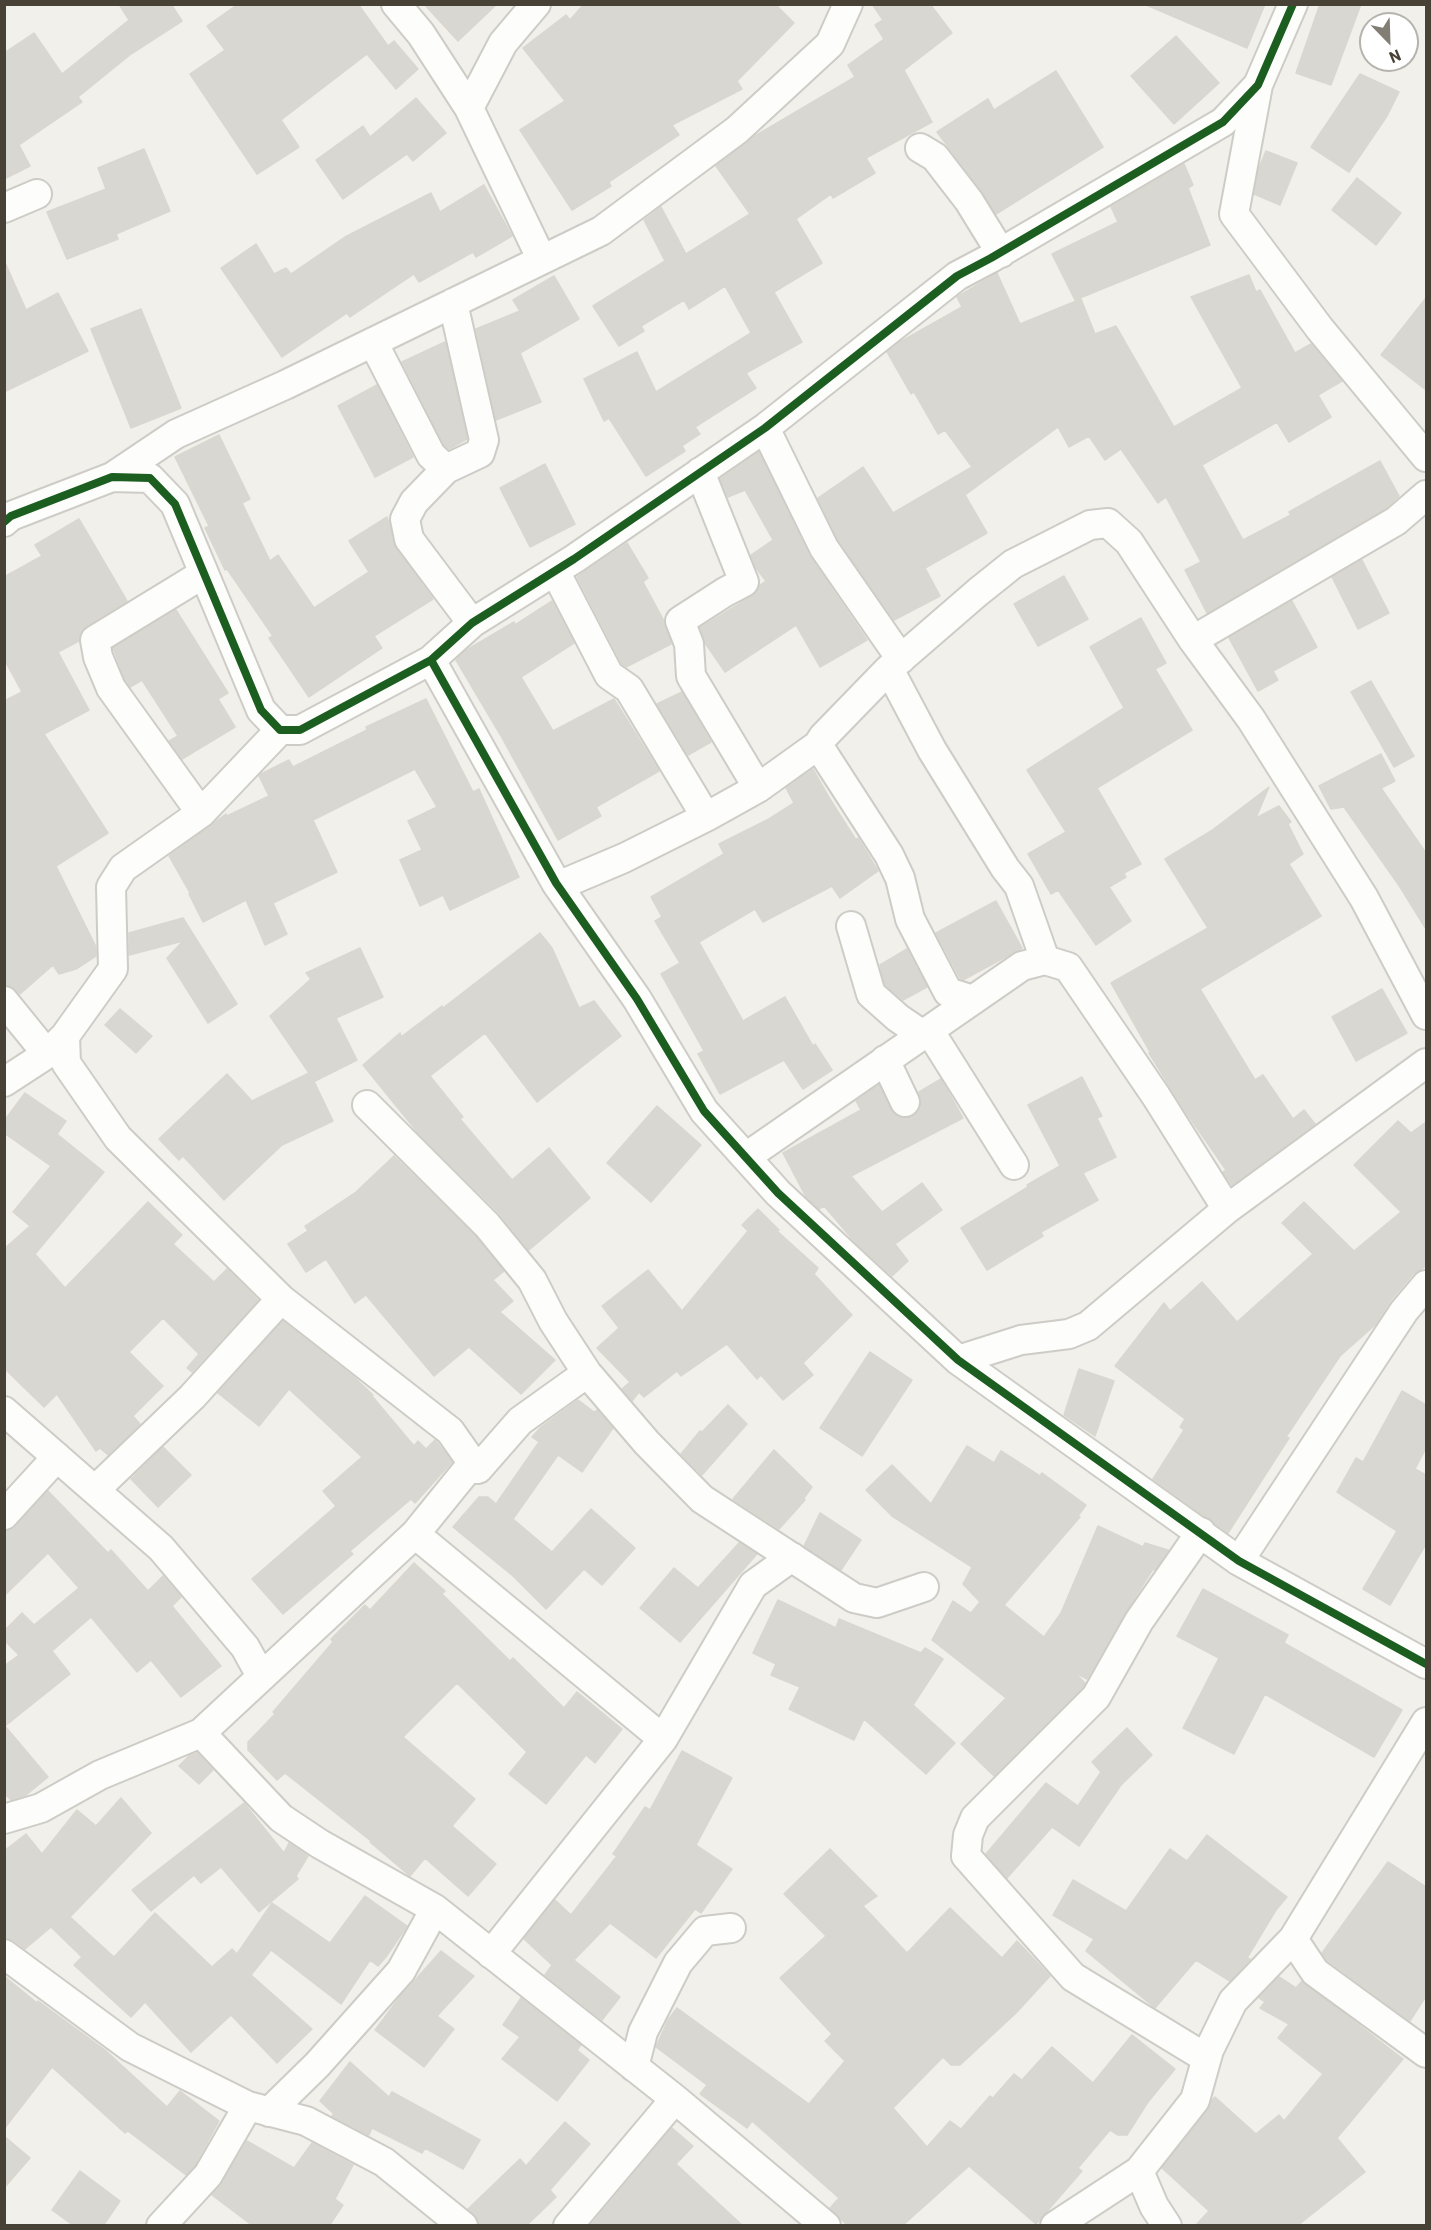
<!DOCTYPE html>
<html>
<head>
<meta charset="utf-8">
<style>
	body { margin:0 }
	#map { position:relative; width:1431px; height:2230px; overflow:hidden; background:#f1f0ea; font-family:Barlow,sans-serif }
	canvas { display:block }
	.frame { position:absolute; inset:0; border:6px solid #484135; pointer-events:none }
	.north { position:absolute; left:1359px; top:12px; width:60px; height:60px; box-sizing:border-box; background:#fff; border:2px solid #b6b3ae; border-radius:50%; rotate:157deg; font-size:16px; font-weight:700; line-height:24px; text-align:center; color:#484135 }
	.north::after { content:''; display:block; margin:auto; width:21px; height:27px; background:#837e74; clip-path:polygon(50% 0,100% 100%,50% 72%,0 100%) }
</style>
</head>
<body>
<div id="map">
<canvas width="1431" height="2230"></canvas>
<div class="frame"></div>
<div class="north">N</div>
</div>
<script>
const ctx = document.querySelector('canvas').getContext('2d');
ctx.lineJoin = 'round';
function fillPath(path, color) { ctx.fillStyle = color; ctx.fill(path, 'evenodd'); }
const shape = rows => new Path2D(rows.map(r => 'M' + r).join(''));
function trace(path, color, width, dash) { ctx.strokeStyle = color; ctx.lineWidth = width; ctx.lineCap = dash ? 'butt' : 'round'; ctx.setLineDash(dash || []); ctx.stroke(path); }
const building = shape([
	[119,4,171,4,182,21,131,54,78,97,82,102,19,145,30,166,4,179,4,53,34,33,62,74,129,20,119,4],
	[238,4,358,4,388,46,394,41,418,69,396,89,367,54,281,120,299,147,257,174,190,74,225,50,207,26,238,4],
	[424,4,497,4,458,41,424,4],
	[584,4,775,4,794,23,737,81,742,89,672,125,679,135,609,182,611,186,572,210,520,130,565,101,523,48,566,15,570,20,584,4],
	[872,4,930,4,952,33,904,70,932,122,866,158,875,173,833,198,831,194,796,219,822,263,774,292,802,342,746,373,756,388,695,427,700,434,682,446,685,451,646,476,609,418,604,421,584,379,637,352,656,392,751,333,725,286,689,309,684,300,641,326,644,331,619,346,593,306,665,261,644,220,661,207,686,254,750,214,716,166,755,136,855,77,848,65,884,39,875,25,883,20,872,4],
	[1144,4,1265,4,1247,48,1144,4],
	[1320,4,1361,4,1331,85,1296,73,1320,4],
	[1176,36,1219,83,1174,124,1131,76,1176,36],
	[1056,71,1103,147,996,214,982,191,937,132,988,99,994,110,1056,71],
	[1360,74,1399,92,1387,116,1349,172,1311,147,1360,74],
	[416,98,446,133,413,161,407,154,343,199,316,160,363,126,370,137,416,98],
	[144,149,170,211,116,234,118,239,67,259,47,212,106,189,98,168,144,149],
	[1266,151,1297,163,1280,205,1254,194,1259,168,1266,151],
	[1184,164,1193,185,1188,188,1210,245,1075,300,1052,254,1118,222,1111,207,1184,164],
	[1357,178,1401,213,1376,245,1332,210,1357,178],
	[484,185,512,236,476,257,473,252,419,282,414,274,350,317,347,313,282,357,221,268,256,244,274,274,286,268,291,274,345,237,431,193,440,212,484,185],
	[4,260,26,310,58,293,88,351,4,392,4,260],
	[997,273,1020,324,1081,299,1095,334,1116,326,1174,427,1242,388,1191,297,1249,275,1256,292,1260,290,1295,353,1311,344,1342,381,1318,395,1331,417,1289,442,1277,422,1202,465,1243,540,1291,515,1289,512,1380,461,1399,496,1386,508,1207,613,1185,570,1201,562,1166,497,1158,503,1121,449,1105,460,1089,436,1069,447,1058,427,965,495,987,533,925,568,940,596,894,620,838,540,818,498,863,467,893,513,972,467,945,430,938,434,914,392,911,394,887,352,900,342,962,307,957,297,997,273],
	[554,276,579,319,520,353,541,402,496,420,476,329,520,311,513,300,554,276],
	[1426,298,1426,390,1381,355,1426,298],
	[141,309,181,408,131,428,91,329,141,309],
	[445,342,467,439,449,449,444,445,402,362,445,342],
	[377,385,413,457,375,477,338,406,377,385],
	[219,435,250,499,242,503,270,561,278,555,314,608,369,572,349,541,387,517,396,548,433,599,374,636,382,648,309,697,269,638,273,636,227,569,225,570,205,528,209,526,175,457,219,435],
	[759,452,809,555,867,640,820,667,796,625,725,672,705,643,700,628,752,596,760,585,766,581,756,568,751,555,773,540,745,490,728,497,720,479,759,452],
	[545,464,575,524,530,547,500,488,545,464],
	[79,519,127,601,86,626,80,633,79,641,58,652,89,710,44,734,108,833,56,866,96,947,96,956,76,969,59,974,53,965,20,994,10,986,4,985,4,701,22,692,4,659,4,577,42,556,35,545,79,519],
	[627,543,648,578,643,582,664,621,671,644,626,667,622,664,577,577,627,543],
	[1362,560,1389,613,1358,629,1332,577,1362,560],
	[1064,576,1088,619,1038,646,1014,604,1064,576],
	[552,601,574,643,521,677,553,731,614,699,659,771,596,807,601,816,558,840,501,736,456,660,465,651,514,622,515,625,552,601],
	[1292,601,1317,647,1273,671,1278,680,1258,691,1229,638,1292,601],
	[176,610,228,693,218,699,235,727,182,759,169,741,178,736,142,680,130,687,125,680,113,648,176,610],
	[1141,618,1166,663,1155,669,1192,730,1097,788,1141,864,1124,873,1126,877,1109,887,1131,921,1096,945,1058,890,1051,894,1028,854,1066,832,1027,770,1124,708,1090,647,1141,618],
	[1371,681,1414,756,1394,767,1351,692,1371,681],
	[682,692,711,742,688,755,657,704,682,692],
	[426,699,473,792,479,789,519,877,450,910,443,895,420,906,400,860,422,850,408,821,437,807,415,769,313,820,337,872,273,903,287,934,265,945,246,900,203,922,189,894,190,893,169,856,226,814,227,816,269,796,259,776,261,774,289,760,293,767,367,730,366,727,426,699],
	[1381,754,1395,781,1381,788,1426,853,1426,929,1400,887,1344,807,1331,809,1319,786,1381,754],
	[813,769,830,799,856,840,858,838,878,871,840,898,832,886,763,922,755,909,699,942,743,1021,785,997,813,1046,815,1044,832,1070,803,1089,784,1060,720,1094,698,1054,704,1051,661,974,680,963,655,921,662,917,651,897,724,854,719,844,769,819,794,803,786,788,813,769],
	[1269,787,1256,818,1279,806,1291,822,1288,824,1303,854,1289,864,1321,916,1200,989,1255,1080,1263,1075,1293,1119,1304,1110,1315,1124,1232,1185,1223,1172,1226,1170,1183,1108,1149,1053,1150,1052,1111,983,1208,928,1165,859,1211,831,1269,787],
	[996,901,1022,948,963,980,960,978,936,933,996,901],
	[183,918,237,1004,208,1023,167,958,183,941,129,955,129,933,183,918],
	[540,933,552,948,579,1008,594,1001,621,1036,537,1102,485,1033,430,1076,463,1117,460,1119,512,1180,549,1148,590,1198,529,1250,499,1213,419,1134,363,1065,400,1033,401,1037,442,1006,443,1008,540,933],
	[360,948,383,997,336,1018,357,1060,315,1081,312,1077,333,1121,282,1145,224,1200,183,1156,179,1160,159,1139,227,1074,252,1101,309,1073,270,1016,311,979,306,973,360,948],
	[907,949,927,987,903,1000,885,985,880,965,907,949],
	[1382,989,1407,1033,1356,1061,1332,1017,1382,989],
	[120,1009,152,1036,136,1053,105,1025,120,1009],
	[1082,1077,1102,1116,1097,1118,1116,1157,1083,1173,1098,1200,1041,1232,1043,1236,987,1270,961,1228,1028,1187,1027,1185,1060,1166,1028,1105,1082,1077],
	[941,1079,963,1118,851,1176,882,1212,922,1183,942,1210,895,1244,908,1261,892,1276,854,1241,824,1206,819,1209,806,1197,783,1153,861,1110,856,1101,879,1085,895,1115,903,1118,912,1117,918,1112,921,1104,919,1092,941,1079],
	[25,1093,66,1121,57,1134,104,1172,35,1254,65,1288,148,1202,182,1235,173,1244,214,1282,227,1269,258,1300,192,1372,187,1368,199,1354,163,1318,129,1352,163,1386,133,1416,140,1424,108,1455,100,1448,96,1451,57,1394,44,1407,4,1368,4,1249,30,1226,13,1212,51,1166,4,1133,4,1121,25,1093],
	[657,1106,701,1145,651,1202,607,1163,657,1106],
	[1398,1121,1411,1133,1426,1122,1426,1266,1413,1274,1391,1300,1375,1325,1340,1356,1286,1437,1289,1438,1228,1533,1153,1479,1184,1430,1180,1427,1185,1419,1115,1366,1164,1303,1170,1311,1202,1282,1237,1322,1313,1254,1282,1223,1304,1202,1354,1251,1401,1212,1354,1165,1398,1121],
	[394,1156,475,1236,504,1271,493,1280,513,1301,500,1312,555,1360,521,1394,469,1347,434,1376,366,1295,355,1303,326,1259,306,1272,288,1244,308,1231,305,1226,356,1192,394,1156],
	[758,1209,779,1230,777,1231,818,1268,814,1274,852,1315,803,1363,813,1375,783,1400,761,1375,757,1379,727,1344,681,1376,677,1371,644,1397,639,1392,632,1401,622,1389,630,1382,597,1348,619,1328,602,1306,648,1270,682,1311,748,1231,742,1225,758,1209],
	[283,1321,355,1378,373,1395,372,1396,414,1446,418,1441,426,1449,435,1440,452,1462,415,1503,411,1499,350,1551,353,1554,283,1614,252,1579,336,1506,323,1491,362,1457,289,1389,259,1426,218,1393,283,1321],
	[870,1352,912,1380,862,1456,820,1428,870,1352],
	[1079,1369,1114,1381,1095,1436,1064,1415,1079,1369],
	[1402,1391,1426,1405,1426,1448,1415,1469,1426,1475,1426,1544,1390,1605,1363,1589,1397,1531,1337,1492,1356,1458,1363,1462,1402,1391],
	[578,1400,594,1412,597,1410,613,1428,582,1472,558,1455,513,1519,552,1552,591,1509,635,1548,602,1585,584,1569,546,1609,513,1576,453,1527,479,1497,488,1497,496,1504,539,1442,532,1437,541,1427,578,1400],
	[728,1405,747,1424,702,1475,681,1454,700,1431,702,1432,728,1405],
	[967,1446,994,1463,1001,1451,1040,1476,1042,1473,1086,1505,1078,1516,1080,1517,1004,1605,1044,1637,1061,1613,1098,1526,1143,1547,1145,1543,1168,1550,1155,1570,1153,1569,1125,1613,1087,1679,1074,1672,1085,1683,1083,1687,994,1776,961,1744,1006,1698,932,1640,953,1601,971,1613,980,1602,963,1584,972,1567,892,1516,866,1490,892,1465,931,1504,967,1446],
	[163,1447,191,1475,158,1507,131,1479,163,1447],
	[774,1450,812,1487,804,1498,805,1500,779,1529,733,1499,774,1450],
	[48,1491,108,1553,111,1550,148,1591,163,1576,181,1597,172,1606,221,1666,181,1697,151,1660,137,1672,91,1617,52,1651,70,1674,5,1726,48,1777,26,1795,11,1800,4,1793,4,1666,19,1655,4,1640,4,1631,22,1613,34,1625,79,1588,48,1553,4,1596,4,1531,16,1526,48,1491],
	[820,1513,861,1540,841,1570,804,1546,820,1513],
	[739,1543,757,1554,680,1642,640,1608,674,1568,698,1588,739,1543],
	[414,1563,445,1591,442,1594,510,1661,513,1658,564,1708,577,1692,622,1729,595,1763,586,1755,546,1804,509,1774,527,1752,457,1683,403,1737,475,1799,452,1826,496,1864,468,1896,425,1858,410,1876,370,1842,371,1841,285,1773,277,1780,248,1750,248,1742,275,1714,273,1712,333,1642,331,1639,365,1605,370,1610,414,1563],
	[1203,1589,1288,1635,1284,1643,1402,1710,1374,1757,1265,1694,1234,1754,1183,1728,1219,1658,1177,1636,1203,1589],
	[778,1600,836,1628,839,1619,921,1653,925,1648,943,1659,913,1705,955,1743,926,1774,864,1719,854,1740,789,1709,800,1687,771,1675,776,1664,753,1653,778,1600],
	[1127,1728,1152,1755,1121,1785,1079,1846,1052,1827,1007,1878,986,1854,1046,1783,1078,1806,1101,1772,1092,1762,1127,1728],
	[682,1751,732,1778,696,1845,732,1869,701,1913,695,1909,656,1958,610,1923,574,1960,620,1997,602,2020,545,1975,552,1965,524,1939,555,1900,571,1915,617,1856,613,1854,645,1807,650,1810,682,1751],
	[197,1753,213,1770,199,1784,179,1766,189,1756,197,1753],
	[121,1798,151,1833,70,1917,114,1957,155,1913,212,1967,232,1949,237,1954,272,1903,330,1943,365,1896,407,1926,386,1957,378,1966,370,1960,341,2004,271,1950,251,1975,312,2029,277,2063,231,2015,191,2052,145,2002,131,2017,74,1965,82,1957,51,1927,25,1949,13,1940,4,1938,4,1851,26,1834,42,1854,77,1810,96,1826,121,1798],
	[244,1803,284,1853,289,1843,308,1856,296,1876,298,1879,259,1912,221,1867,201,1883,194,1875,151,1911,132,1890,244,1803],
	[1207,1835,1287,1897,1276,1910,1247,1958,1250,1959,1230,1981,1196,1960,1155,2008,1086,1951,1094,1939,1053,1915,1073,1880,1126,1911,1170,1849,1187,1861,1207,1835],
	[830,1849,877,1896,863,1906,907,1953,950,1908,1002,1958,1017,1941,1050,1976,1016,2013,960,2065,951,2065,943,2057,893,2108,927,2147,950,2121,961,2129,990,2096,993,2098,1014,2074,1022,2080,1052,2047,1093,2083,1132,2035,1175,2069,1148,2102,1127,2135,1118,2135,1110,2130,1078,2168,1082,2171,1036,2224,969,2166,902,2226,848,2226,830,2208,839,2198,752,2121,747,2128,700,2094,707,2085,656,2047,668,2020,677,2008,809,2104,845,2061,825,2041,832,2034,780,1978,826,1936,784,1894,830,1849],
	[1388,1862,1426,1887,1426,1996,1410,2021,1327,1960,1322,1953,1388,1862],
	[441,1951,474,1976,437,2016,454,2029,424,2067,375,2030,400,1997,441,1951],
	[4,1976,37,2003,38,2001,105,2050,167,2107,180,2091,219,2121,195,2165,186,2175,128,2131,125,2133,52,2067,4,2129,4,1976],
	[1279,1977,1296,1988,1302,1981,1403,2059,1337,2138,1365,2172,1297,2226,1195,2226,1209,2211,1162,2168,1208,2110,1212,2100,1215,2097,1256,2134,1279,2115,1284,2121,1323,2074,1278,2038,1289,2024,1260,2008,1265,2002,1259,1998,1279,1977],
	[521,1998,581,2045,577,2050,589,2060,557,2101,502,2059,520,2037,503,2025,521,1998],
	[350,2062,389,2097,392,2092,480,2140,463,2169,425,2148,422,2153,372,2128,369,2135,332,2116,334,2114,320,2101,350,2062],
	[565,2122,590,2144,550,2190,556,2197,526,2226,479,2226,478,2220,468,2209,520,2159,526,2166,565,2122],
	[672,2128,693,2146,676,2164,743,2226,590,2226,672,2128],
	[4,2136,30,2158,4,2188,4,2136],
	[247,2141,294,2168,312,2143,353,2165,335,2199,343,2205,329,2226,253,2226,212,2195,222,2183,247,2141],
	[80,2171,120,2201,103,2226,74,2226,52,2210,80,2171]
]);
fillPath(building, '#d9d7d1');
trace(building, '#d9d7d0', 1.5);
const minor = shape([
	[396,4,421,34,469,108,541,258],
	[1258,85,1234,214,1320,329,1426,457],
	[469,108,503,43,536,4],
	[920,148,935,157,969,201,1001,253],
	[4,208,37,194],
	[453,303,484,440,480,453,446,469,414,502,405,519,409,539,472,623],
	[373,342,431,455,446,469],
	[765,428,824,548,901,659],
	[700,472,744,582,725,592,680,621,689,644,691,676,758,788],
	[112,477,176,434,285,385,601,231,737,130,830,44,848,4],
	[4,522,11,516,112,477,150,478,175,504,261,710,280,730,300,730,431,660,472,623,574,559,765,428,957,276,991,258,1223,122,1258,85,1293,4],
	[555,571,609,675,629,689,706,817],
	[1193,640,1251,719,1364,898,1426,1015],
	[431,660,556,883,637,999,704,1111,778,1193,958,1360,1239,1561,1426,1664],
	[889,669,932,750,1005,868,1019,886,1045,960],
	[818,745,889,855,900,878,910,919,948,992,973,1000],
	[201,813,111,688,98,657,95,640,203,574],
	[558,886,624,858,706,817,758,788,818,745,823,737,889,669,978,592,1013,564,1090,525,1108,523,1129,542,1193,640,1396,521,1426,495],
	[851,926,871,994,898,1018,923,1035],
	[4,1001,47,1054],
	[929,1030,1014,1165],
	[65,1036,66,1063,118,1138,281,1299,450,1431,469,1458,471,1465],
	[885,1060,905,1102],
	[4,1082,47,1054,65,1036,113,969,111,887,123,868,201,813,280,730],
	[367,1105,487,1225,532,1280,553,1321,587,1373,647,1443,702,1499,854,1598,877,1603,924,1587],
	[746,1157,1022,966,1045,960,1068,967,1156,1096,1227,1209],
	[958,1360,1021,1340,1069,1334,1088,1326,1227,1209,1426,1063],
	[4,1411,161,1548,245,1647,261,1676],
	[96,1489,192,1397,281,1299],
	[4,1515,57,1457],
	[1201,1532,1139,1621,1096,1697,975,1818,968,1835,966,1856,1073,1977,1206,2058],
	[415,1534,663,1739],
	[1239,1561,1404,1311,1426,1285],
	[201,1733,281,1818,320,1844,435,1909,675,2099,826,2226],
	[4,1819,41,1808,100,1775,201,1733,415,1534,471,1465,478,1469,520,1421,587,1373],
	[1293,1939,1315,1972,1426,2053],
	[4,1954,130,2047,248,2106,306,2121,384,2162,463,2226],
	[491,1954,663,1739,753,1585,792,1557],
	[634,2067,643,2032,678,1963,705,1931,731,1928],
	[269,2112,317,2065,401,1971,435,1909],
	[1139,2171,1154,2206,1167,2226],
	[161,2226,208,2175,248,2106],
	[568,2226,675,2099],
	[1055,2226,1139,2171,1195,2100,1209,2050,1233,2001,1293,1939,1426,1722]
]);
trace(minor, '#ceccc6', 32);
trace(minor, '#fdfdfc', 28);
trace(shape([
	[4,522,11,516,112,477,150,478,175,504,261,710,280,730,300,730,431,660,472,623,574,559,765,428,957,276,991,258,1223,122,1258,85,1293,4],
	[431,660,556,883,637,999,704,1111,778,1193,958,1360,1239,1561,1426,1664]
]), '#1b5e20', 8);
</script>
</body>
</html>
